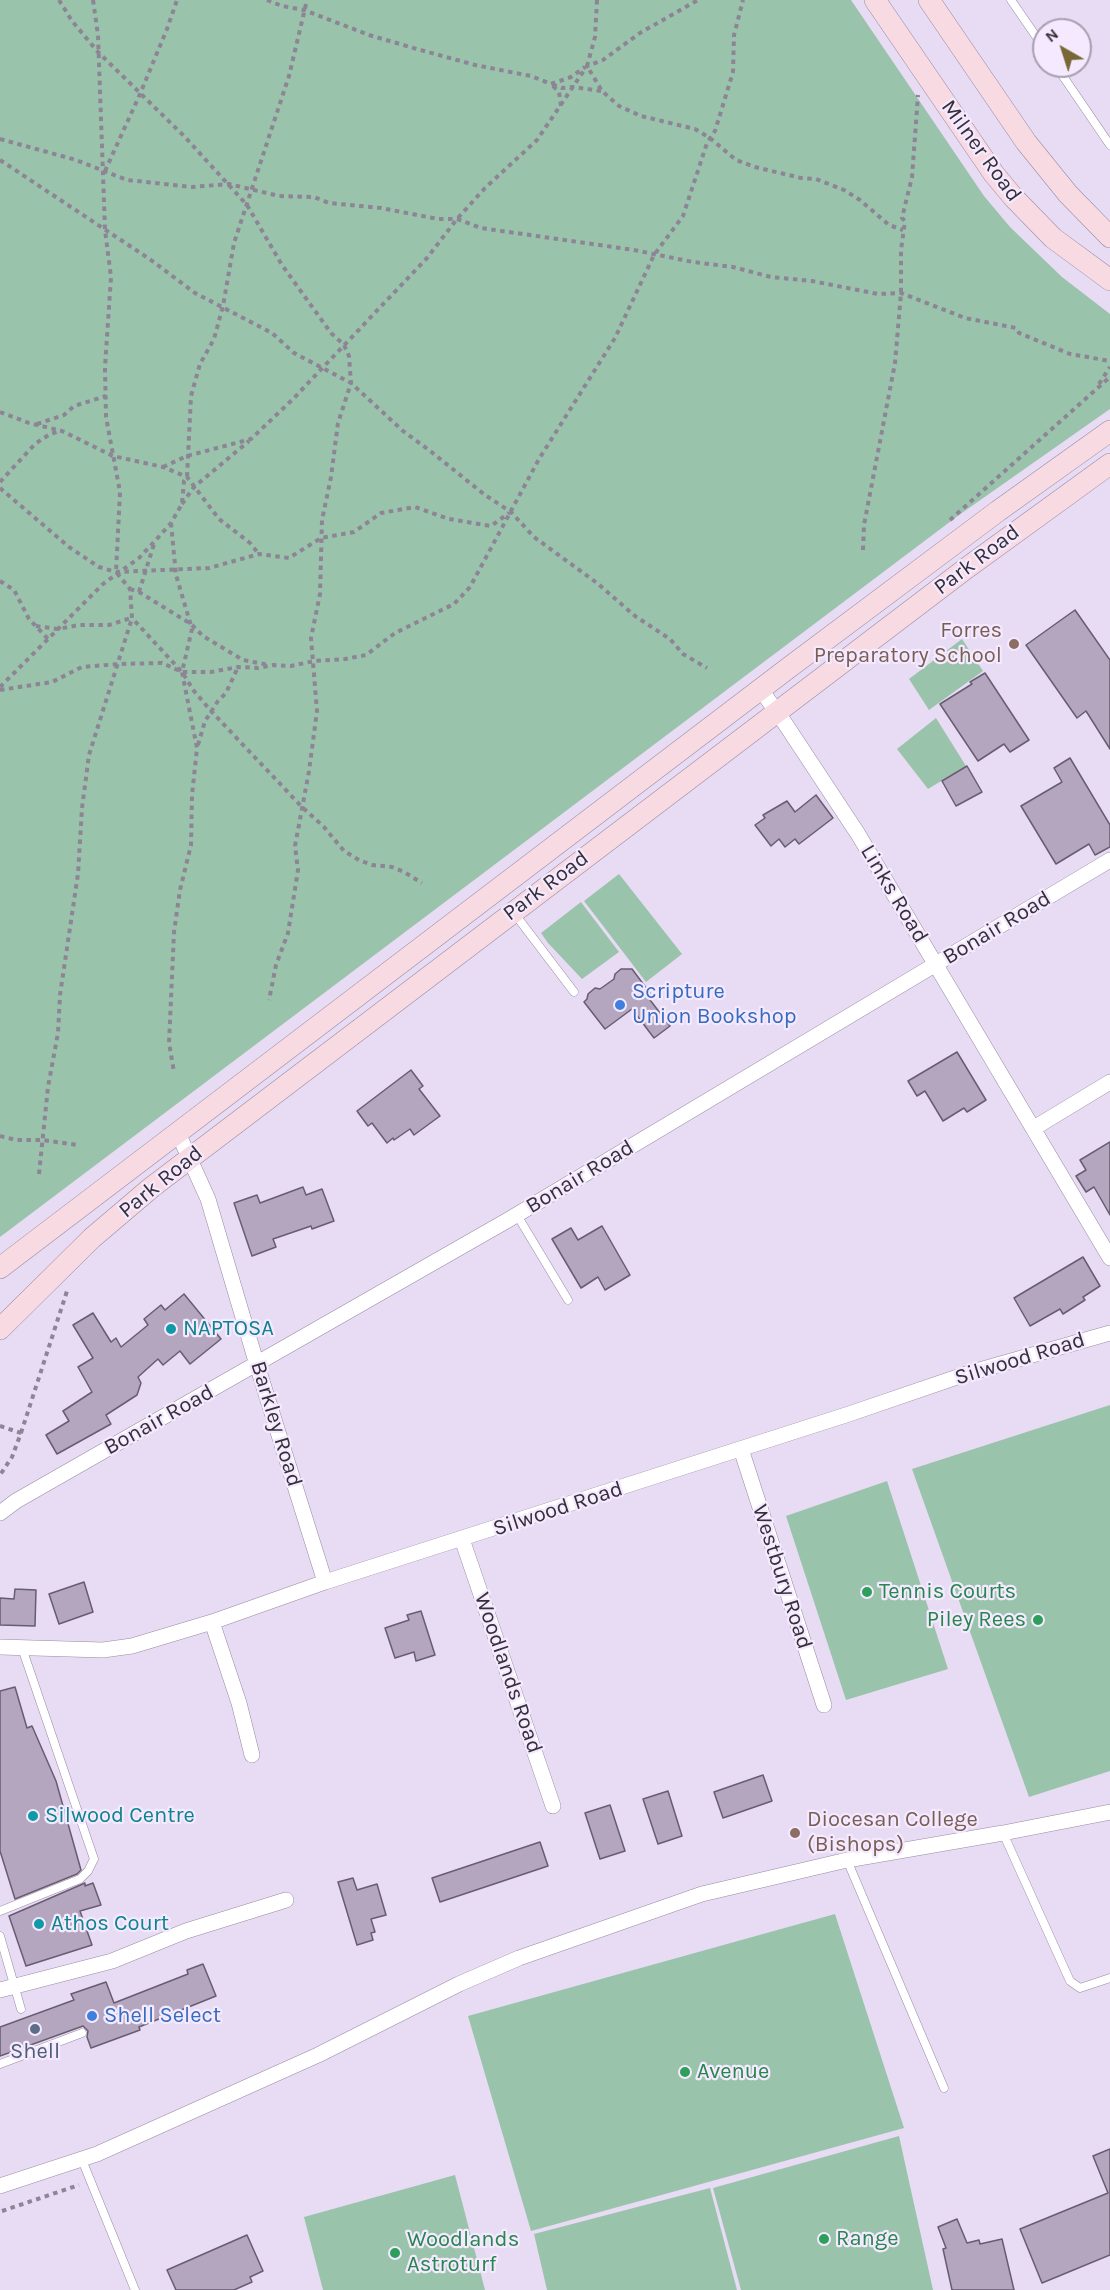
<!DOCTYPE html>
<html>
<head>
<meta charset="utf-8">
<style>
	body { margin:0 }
	#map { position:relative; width:1110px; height:2290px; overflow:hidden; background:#e8dbf4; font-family:Karla,sans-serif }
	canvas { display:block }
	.north { position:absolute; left:1032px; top:18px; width:60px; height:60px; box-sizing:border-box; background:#f4e9fe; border:2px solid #a79faf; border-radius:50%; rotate:321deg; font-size:16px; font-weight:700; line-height:24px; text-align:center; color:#342f38 }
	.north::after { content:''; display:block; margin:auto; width:21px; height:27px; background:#776836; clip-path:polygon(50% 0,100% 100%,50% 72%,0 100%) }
</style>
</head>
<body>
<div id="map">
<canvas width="1110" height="2290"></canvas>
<div class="north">N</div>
</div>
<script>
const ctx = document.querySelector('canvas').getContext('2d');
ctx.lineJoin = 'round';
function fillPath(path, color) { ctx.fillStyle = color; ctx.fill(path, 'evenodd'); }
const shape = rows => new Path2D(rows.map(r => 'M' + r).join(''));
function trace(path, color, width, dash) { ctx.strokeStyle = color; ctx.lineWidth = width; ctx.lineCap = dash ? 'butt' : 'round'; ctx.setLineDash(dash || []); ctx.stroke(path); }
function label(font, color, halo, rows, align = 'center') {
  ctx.font = font + ' Karla,sans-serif'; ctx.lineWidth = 4.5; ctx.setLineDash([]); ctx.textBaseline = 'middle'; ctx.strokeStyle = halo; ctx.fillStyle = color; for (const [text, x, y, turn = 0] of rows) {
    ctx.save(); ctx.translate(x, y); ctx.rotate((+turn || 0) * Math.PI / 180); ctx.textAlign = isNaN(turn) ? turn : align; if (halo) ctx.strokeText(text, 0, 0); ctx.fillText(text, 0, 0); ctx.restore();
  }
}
fillPath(shape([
	[0,0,851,0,984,196,1010,227,1062,277,1110,314,1110,409,959,515,0,1237],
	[962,639,983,671,929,710,909,679],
	[936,718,966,766,928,789,897,749],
	[619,874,682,954,646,982,584,901],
	[581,902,619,952,582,979,548,943,541,933],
	[1110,1405,1110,1771,1029,1797,912,1469],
	[887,1481,948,1669,846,1700,786,1516],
	[835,1914,904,2128,531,2231,468,2016],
	[899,2136,933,2290,741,2290,713,2188],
	[455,2175,485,2290,323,2290,304,2217],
	[710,2188,737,2290,547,2290,534,2234]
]), '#9ac3ac');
const building = shape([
	[1075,610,1110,660,1110,749,1086,711,1077,718,1026,645,1075,610],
	[985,673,1029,740,1010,752,1004,744,978,761,940,704,972,684,970,682,985,673],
	[1070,758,1110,825,1110,847,1095,855,1089,844,1056,864,1021,806,1062,782,1054,768,1070,758],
	[967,766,982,792,956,806,942,781,967,766],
	[816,795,833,818,799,844,795,839,785,847,779,839,771,846,755,825,765,818,763,815,787,801,795,812,816,795],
	[621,969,632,969,650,993,647,996,670,1026,654,1038,632,1009,605,1029,584,1002,587,999,588,994,595,988,600,989,614,979,615,974,621,969],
	[957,1052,986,1100,967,1112,964,1108,943,1121,925,1091,917,1096,908,1081,957,1052],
	[411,1070,423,1086,419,1089,440,1116,414,1135,410,1129,394,1140,393,1138,387,1143,372,1123,368,1126,357,1111,411,1070],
	[1110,1142,1110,1215,1094,1187,1086,1192,1076,1176,1086,1170,1080,1160,1110,1142],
	[303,1187,306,1195,322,1189,334,1221,312,1229,311,1226,273,1239,276,1247,252,1256,234,1203,257,1195,260,1203,303,1187],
	[602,1226,630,1275,605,1290,598,1277,581,1288,552,1239,571,1228,578,1240,602,1226],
	[1083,1257,1100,1286,1083,1297,1085,1300,1063,1314,1060,1309,1030,1326,1014,1298,1083,1257],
	[184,1294,221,1339,190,1364,180,1351,163,1365,158,1359,138,1377,141,1383,137,1395,106,1415,111,1424,57,1454,46,1435,69,1421,63,1411,92,1392,78,1367,93,1358,73,1325,93,1313,111,1342,116,1338,121,1347,148,1325,144,1319,161,1305,165,1310,184,1294],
	[84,1582,93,1612,59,1624,49,1594,84,1582],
	[15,1589,36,1590,35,1626,0,1625,0,1598,14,1599,15,1589],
	[421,1611,435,1655,416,1661,414,1652,395,1658,385,1628,409,1620,407,1615,421,1611],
	[15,1687,27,1728,32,1726,56,1781,81,1870,77,1874,15,1899,0,1851,0,1691,15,1687],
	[763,1775,772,1801,723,1818,714,1792,763,1775],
	[668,1791,682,1836,658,1844,643,1799,668,1791],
	[610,1805,625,1851,600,1859,585,1813,610,1805],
	[540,1842,548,1866,440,1902,432,1878,540,1842],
	[353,1878,357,1890,377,1884,386,1915,371,1919,375,1932,371,1933,373,1940,357,1945,338,1882,353,1878],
	[85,1883,85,1886,93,1883,101,1905,80,1911,92,1945,26,1966,9,1916,85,1883],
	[203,1964,216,1996,139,2027,140,2030,91,2048,87,2037,88,2031,83,2026,0,2056,0,2027,74,2000,71,1994,106,1982,114,2003,188,1974,187,1970,203,1964],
	[1110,2149,1110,2255,1042,2283,1020,2229,1108,2193,1093,2156,1110,2149],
	[957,2219,967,2243,979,2240,980,2244,1002,2239,1014,2290,952,2290,943,2249,946,2248,938,2227,957,2219],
	[247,2235,263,2271,250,2277,252,2282,234,2290,176,2290,167,2270,247,2235]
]);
fillPath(building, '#b3a6be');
trace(building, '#685c72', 1.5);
const lane = shape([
	[1011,0,1044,48],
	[1056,66,1110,145],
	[514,913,574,992],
	[517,1215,568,1300],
	[1003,1833,1070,1981,1080,1988,1110,1978],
	[847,1860,944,2088],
	[0,1911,80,1879,88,1871,94,1859,22,1648],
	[0,1936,21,2009],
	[0,2064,82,2033],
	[82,2160,135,2290]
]);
const street = shape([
	[761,690,784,722,858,834,1110,1258],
	[1034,1128,1110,1082],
	[177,1131,208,1199,257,1365,325,1582],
	[741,1449,824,1705],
	[0,1513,16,1501,508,1220,1110,860],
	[462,1539,553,1806],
	[212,1622,239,1703,252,1755],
	[0,1647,103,1650,132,1646,212,1622,325,1582,849,1414,969,1373,1110,1333],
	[0,1990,112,1961,186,1931,286,1900],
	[0,2186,97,2154,318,2055,459,1984,519,1958,702,1894,847,1860,1003,1833,1110,1812]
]);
const secondary = shape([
	[875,0,994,174,1014,198,1053,238,1110,280],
	[929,0,1026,142,1068,194,1110,237],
	[0,1268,791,666,998,511,1110,431],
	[0,1329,92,1238,152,1187,968,567,1110,464]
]);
trace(lane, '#978ba2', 9);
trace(street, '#978ba2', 16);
trace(secondary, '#978ba2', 22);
trace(shape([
	[59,0,72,21,98,52,184,136,247,205,282,265,331,333,344,345,349,356,351,383,403,431,429,450,485,495,511,512,534,537,597,583,635,616,670,639,683,654,707,668],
	[93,0,98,35,105,230,111,277,105,367,106,417,120,492,116,572,130,589,132,618,182,672,194,691,211,711,302,807,324,827,344,851,359,860,372,865,392,867,404,872,422,883],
	[267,0,282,6,304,10,369,35,417,49,475,65,531,76,551,84,571,77,585,67],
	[597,0,595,37,587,66,602,91,619,106,641,116,695,129,710,138,736,160,755,167,801,178,816,179,844,190,860,200,889,225,903,230],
	[561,106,559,92,551,84,562,88,573,87,601,91],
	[0,139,76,160,127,180,192,187,229,184,279,196,314,197,329,203,381,208,438,219,457,219,481,228,634,250,693,262,733,267,771,277,812,281,878,294,901,293,965,318,1016,328,1019,333,1070,354,1110,361],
	[0,160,151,260,195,293,272,333,294,353,351,383,338,423,331,477,322,520,320,594,311,638,317,711,309,771,295,846,298,870,288,933,276,965,269,1000],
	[105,171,140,94,167,29,177,0],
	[1099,384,1110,367],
	[0,412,29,423,62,431,113,456,163,467,187,477,219,519,250,543,259,554],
	[37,424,64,415,74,406,106,396],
	[163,467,187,456,251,439,293,399,427,258,457,219,485,188,537,140,587,66,603,60,640,33,698,0],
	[0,482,35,444,50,434,60,431],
	[0,488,69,547,99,567,116,572,209,568,259,554,289,558,321,538,354,532,381,513,415,507,449,519,491,526,509,513],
	[182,504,194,487,249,441],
	[950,520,1110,377],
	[171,523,176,575,192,629,182,672,197,748,192,795,191,845,180,890,174,932,169,1043,174,1072],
	[863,550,864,525,895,363,901,293,901,250,905,221,902,218,912,177,918,95],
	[0,581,14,590,29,619,48,639],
	[130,589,139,592,191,624,203,636,243,660,269,665],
	[139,592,154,544],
	[36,626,58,629,79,625,109,625,131,618],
	[0,687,103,584,139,558,155,541,171,523,182,504,184,481,187,477,191,396,200,364,214,339,223,306,234,243,289,76,307,0],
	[0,690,52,682,82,667,119,664,162,663,182,672,211,672,238,667,258,668,273,665,291,666,314,661,345,659,366,655,395,633,454,604,470,587,539,459,615,338,654,255,683,216,707,143,715,131,733,72,734,35,743,0],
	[198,745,205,721,218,701,226,693,238,667],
	[0,1136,16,1140,42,1140,78,1145],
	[39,1174,48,1087,58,1033,60,995,78,874,82,808,89,755,132,618],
	[0,1426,21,1433,12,1457,0,1475],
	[21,1433,67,1291],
	[2,2211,79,2185]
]), '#8d8495', 4, [4.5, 4.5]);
trace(lane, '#fff', 8);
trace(street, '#fff', 15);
trace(secondary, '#f8dae2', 21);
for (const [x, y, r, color] of [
	[1014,644,6,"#8d6e63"],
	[620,1005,6,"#3f7fe0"],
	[171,1329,6,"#0f9aa8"],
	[867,1592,6,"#2e9e5b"],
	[1038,1620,6,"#2e9e5b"],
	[33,1816,6,"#0f9aa8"],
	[795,1833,6,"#8d6e63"],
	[39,1924,6,"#0f9aa8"],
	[92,2016,6,"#3f7fe0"],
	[35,2029,6,"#5c6f8a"],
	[685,2072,6,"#2e9e5b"],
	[824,2239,6,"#2e9e5b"],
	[395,2253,6,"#2e9e5b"]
]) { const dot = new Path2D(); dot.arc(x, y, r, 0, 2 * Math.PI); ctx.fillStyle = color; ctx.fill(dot); trace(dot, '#f4e9fe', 2); }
label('22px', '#342f38', '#f4e9fe', [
	["Milner Road",981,151,54],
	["Park Road",977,560,-37],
	["Park Road",546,886,-37],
	["Links Road",894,894,59],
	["Bonair Road",997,928,-31],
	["Bonair Road",580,1177,-31],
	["Park Road",161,1182,-39],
	["Silwood Road",1020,1359,-17],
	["Bonair Road",159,1420,-29],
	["Barkley Road",276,1424,73],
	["Silwood Road",558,1509,-18],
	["Westbury Road",782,1577,72],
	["Woodlands Road",508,1673,71]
]);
label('22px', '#785e54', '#f4e9fe', [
	["Forres",1002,631],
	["Preparatory School",1002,656],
	["Diocesan College",807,1820,"left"],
	["(Bishops)",807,1845,"left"]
], 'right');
label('22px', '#366cbe', '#f4e9fe', [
	["Scripture",632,992],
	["Union Bookshop",632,1017],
	["Shell Select",104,2016]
], 'left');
label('22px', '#0d838f', '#f4e9fe', [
	["NAPTOSA",183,1329],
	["Silwood Centre",45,1816],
	["Athos Court",51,1924]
], 'left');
label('22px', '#27864d', '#f4e9fe', [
	["Tennis Courts",879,1592],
	["Piley Rees",1026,1620,"right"],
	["Avenue",697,2072],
	["Range",836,2239],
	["Woodlands",407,2240],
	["Astroturf",407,2265]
], 'left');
label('22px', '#4e5e75', '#f4e9fe', [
	["Shell",35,2052]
]);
</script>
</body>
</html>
